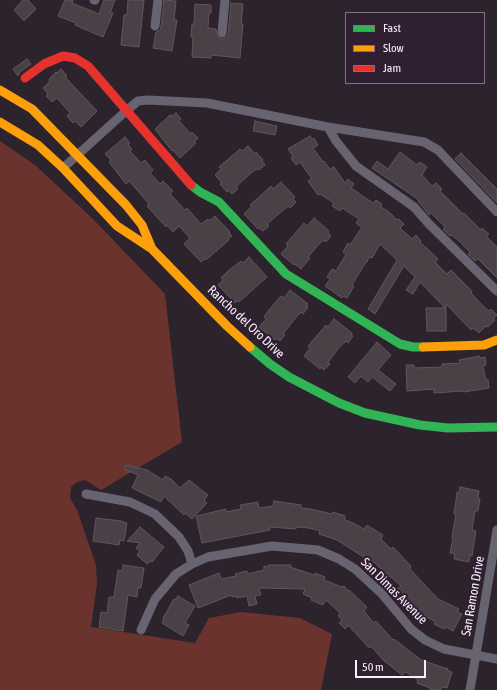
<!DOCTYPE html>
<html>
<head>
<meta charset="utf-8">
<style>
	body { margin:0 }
	#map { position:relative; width:497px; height:690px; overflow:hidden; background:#2c232d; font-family:"Asap Condensed",sans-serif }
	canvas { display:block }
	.legend { position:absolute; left:345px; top:12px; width:140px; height:72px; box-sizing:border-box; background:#2f1f31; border:1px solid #807282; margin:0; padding:5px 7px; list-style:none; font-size:12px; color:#faeffc }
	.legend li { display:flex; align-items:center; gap:8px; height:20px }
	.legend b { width:20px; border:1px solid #807282 }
	.scale { position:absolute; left:355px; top:660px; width:71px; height:18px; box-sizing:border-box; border:2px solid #faeffc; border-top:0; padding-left:5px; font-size:12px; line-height:14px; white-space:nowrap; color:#faeffc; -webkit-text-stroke:3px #2f1f31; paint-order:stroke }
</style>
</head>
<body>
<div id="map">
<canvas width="497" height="690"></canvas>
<ul class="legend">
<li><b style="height:5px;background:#30b455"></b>Fast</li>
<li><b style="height:5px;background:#ff9f0a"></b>Slow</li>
<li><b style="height:5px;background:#e5322d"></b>Jam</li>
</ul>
<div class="scale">50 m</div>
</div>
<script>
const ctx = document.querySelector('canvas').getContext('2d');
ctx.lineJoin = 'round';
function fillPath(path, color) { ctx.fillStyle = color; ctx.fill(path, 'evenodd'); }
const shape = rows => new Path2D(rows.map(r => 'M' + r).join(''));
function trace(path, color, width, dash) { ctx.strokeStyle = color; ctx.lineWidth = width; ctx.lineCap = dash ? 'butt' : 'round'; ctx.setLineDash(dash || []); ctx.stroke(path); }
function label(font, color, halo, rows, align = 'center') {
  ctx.font = font + ' "Asap Condensed",sans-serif'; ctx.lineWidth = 4; ctx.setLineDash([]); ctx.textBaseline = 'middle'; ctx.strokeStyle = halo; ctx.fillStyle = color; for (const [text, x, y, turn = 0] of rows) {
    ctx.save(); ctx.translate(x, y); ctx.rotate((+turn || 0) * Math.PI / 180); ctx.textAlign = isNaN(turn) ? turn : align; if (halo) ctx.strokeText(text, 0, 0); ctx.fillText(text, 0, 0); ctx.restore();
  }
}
fillPath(shape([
	[0,141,35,165,92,218,165,294,182,442,101,490,85,480,77,482,71,487,70,498,77,510,96,565,97,584,91,627,195,643,209,618,241,612,300,618,332,634,321,690,0,690]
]), '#6b332e');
const building = shape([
	[23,0,28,0,36,9,24,21,14,10,23,0],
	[65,0,73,0,72,3,99,14,104,0,115,0,110,13,113,13,103,37,75,25,76,23,58,16,65,0],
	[128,0,144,0,139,47,121,45,124,15,127,15,128,0],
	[164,0,176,1,174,20,177,20,172,51,153,48,156,32,160,30,161,27,164,0],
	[231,3,243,4,241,24,243,24,240,58,211,55,211,58,192,57,193,37,191,37,192,24,194,24,195,4,211,5,211,13,209,13,208,28,216,29,217,36,222,39,227,37,228,34,231,3],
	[27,59,31,64,20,72,18,76,13,69,27,59],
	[61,69,67,76,65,77,97,111,81,127,75,121,73,123,67,116,70,113,57,98,52,102,46,96,48,94,43,88,50,81,49,79,56,72,57,73,61,69],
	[176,113,181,119,179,121,191,134,192,132,198,138,194,142,196,143,180,158,173,150,172,151,155,129,170,115,172,116,176,113],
	[255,121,277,126,275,135,253,131,255,121],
	[310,136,312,139,314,138,318,145,313,148,323,162,324,161,330,169,334,167,345,183,348,179,354,184,351,188,373,203,376,200,382,204,381,207,389,212,397,220,399,219,404,224,400,228,412,239,416,235,421,241,420,242,438,259,435,262,447,274,451,270,472,291,471,293,485,308,489,311,491,309,497,315,493,318,495,320,488,327,486,326,479,333,473,328,471,330,446,304,446,331,427,331,426,308,445,308,420,282,413,294,406,290,415,277,404,266,375,314,368,309,397,260,380,244,372,258,369,257,367,262,366,262,352,285,354,286,347,298,344,296,342,298,325,286,330,279,327,277,332,269,336,271,346,254,343,252,348,243,350,245,362,227,356,223,359,219,342,208,340,211,332,206,334,203,320,194,318,195,308,181,312,179,300,162,296,165,291,158,293,156,288,149,310,136],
	[125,137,130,143,128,145,132,149,130,151,141,163,145,160,153,170,150,173,160,184,163,181,173,191,170,194,185,210,187,208,201,224,208,219,209,221,215,216,230,232,229,233,232,236,228,239,229,240,206,260,205,259,201,262,184,244,190,238,179,226,173,232,167,225,166,227,147,206,149,204,144,198,129,181,126,184,109,162,111,160,105,154,125,137],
	[248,146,255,154,256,152,263,160,262,161,265,165,259,170,257,169,252,172,240,183,236,187,238,189,232,194,228,190,227,192,220,184,222,183,215,175,221,169,219,167,240,149,242,151,248,146],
	[400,152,417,165,420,162,427,167,422,175,432,186,436,183,442,189,440,191,463,214,464,213,481,230,482,228,489,234,486,236,497,247,497,278,478,259,475,261,468,254,470,252,458,240,451,235,450,236,443,229,445,227,431,213,429,215,418,201,419,200,372,168,377,161,388,169,400,152],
	[461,153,497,189,497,203,455,159,461,153],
	[281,182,295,197,293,199,296,202,290,208,288,206,267,224,269,226,263,231,259,228,258,229,244,214,252,206,250,205,257,199,271,186,273,189,281,182],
	[314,218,329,231,328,233,331,236,326,242,324,240,319,244,308,257,310,258,301,269,295,264,294,265,281,254,288,246,286,244,304,223,307,226,314,218],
	[249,257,267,277,239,302,238,300,235,303,218,285,223,280,221,278,228,271,241,261,243,263,249,257],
	[290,290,308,304,306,306,308,307,303,314,301,312,297,316,283,334,285,335,280,341,276,338,275,340,259,327,266,319,264,317,269,310,281,296,284,298,290,290],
	[334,319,352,333,351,335,353,336,348,343,346,341,342,345,341,345,331,358,328,363,330,364,324,370,321,367,320,369,304,356,310,348,308,346,326,325,328,327,334,319],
	[377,342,391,355,378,370,396,384,390,391,372,377,368,382,361,376,355,383,348,377,377,342],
	[479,356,480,358,485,357,486,365,483,366,486,380,488,380,489,388,464,392,463,391,434,393,434,389,407,391,406,365,414,365,414,368,442,367,442,364,460,363,459,360,479,356],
	[126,465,147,470,163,480,165,476,171,479,180,488,189,480,208,495,204,500,207,503,192,519,185,513,184,515,164,496,161,502,132,488,138,475,124,469,126,465],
	[460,487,479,491,478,499,480,499,478,511,475,511,472,530,476,531,475,537,472,556,470,555,469,562,454,559,455,554,450,553,453,538,452,537,456,514,454,514,456,500,457,492,459,493,460,487],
	[274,501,301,505,301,508,311,509,332,514,333,512,345,516,345,520,353,523,364,529,367,525,383,535,381,539,391,549,393,547,411,566,410,569,438,599,459,609,457,612,462,614,453,631,446,627,444,629,434,624,435,621,418,613,397,589,401,586,390,576,389,577,375,563,365,557,365,558,337,540,319,534,320,531,309,528,296,527,296,529,270,527,270,530,202,543,196,516,226,509,226,512,241,509,240,505,258,502,259,508,273,506,274,501],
	[96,518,122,521,122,522,127,523,124,541,120,540,119,545,93,541,96,518],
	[140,527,164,547,152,562,151,561,147,564,137,555,140,551,136,548,140,543,127,541,140,527],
	[123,565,144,568,141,588,138,588,137,597,128,595,123,631,99,627,101,612,107,613,109,597,114,597,118,570,122,571,123,565],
	[269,565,291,565,290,567,314,575,315,573,325,577,324,580,342,587,344,586,348,591,349,590,367,607,364,611,374,623,376,621,393,640,394,639,421,660,448,669,447,670,452,672,447,688,442,687,441,690,430,690,430,688,417,683,418,679,413,677,406,672,402,675,383,660,371,646,369,648,349,626,348,626,345,629,339,623,342,620,338,616,340,613,326,600,323,605,311,600,312,598,303,594,305,589,259,588,261,595,255,596,257,604,249,606,247,596,237,598,237,596,232,597,231,595,198,608,189,585,219,573,221,579,236,576,235,574,247,571,247,574,264,570,264,566,269,567,269,565],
	[178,596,195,606,185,623,189,625,183,636,162,623,164,619,163,618,174,599,175,600,178,596]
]);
fillPath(building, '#4a4147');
trace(building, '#60565c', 1);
trace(shape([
	[94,0,95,0],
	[155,26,158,0],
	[222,33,225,0],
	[328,127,424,142,438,150,497,212],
	[63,168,126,111,138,101,148,100,207,103,328,127,336,141,356,166,414,207,429,224,497,291],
	[86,494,130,502,155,514,179,537,188,551,192,564],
	[141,630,155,599,176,574,192,564,208,557,272,546,318,550,339,559,355,569,382,594,411,629,425,640,444,649,497,659],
	[470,690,497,530]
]), '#676371', 9);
trace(shape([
	[191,185,200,192,219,202,286,274,400,344,413,347,423,347],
	[250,347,270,364,289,377,339,403,365,413,420,425,448,428,497,427]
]), '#30b455', 9);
trace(shape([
	[0,90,32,109,126,205,142,225,152,249],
	[0,122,38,145,63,168,117,226,152,249,227,326,250,347],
	[423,347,484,345,497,340]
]), '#ff9f0a', 9);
trace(shape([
	[25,78,44,64,63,56,75,58,88,66,191,185]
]), '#e5322d', 9);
label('13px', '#faeffc', '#2f1f31', [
	["Rancho del Oro Drive",246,322,43],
	["San Dimas Avenue",394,591,45],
	["San Ramon Drive",473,596,-80]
]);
</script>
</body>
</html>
